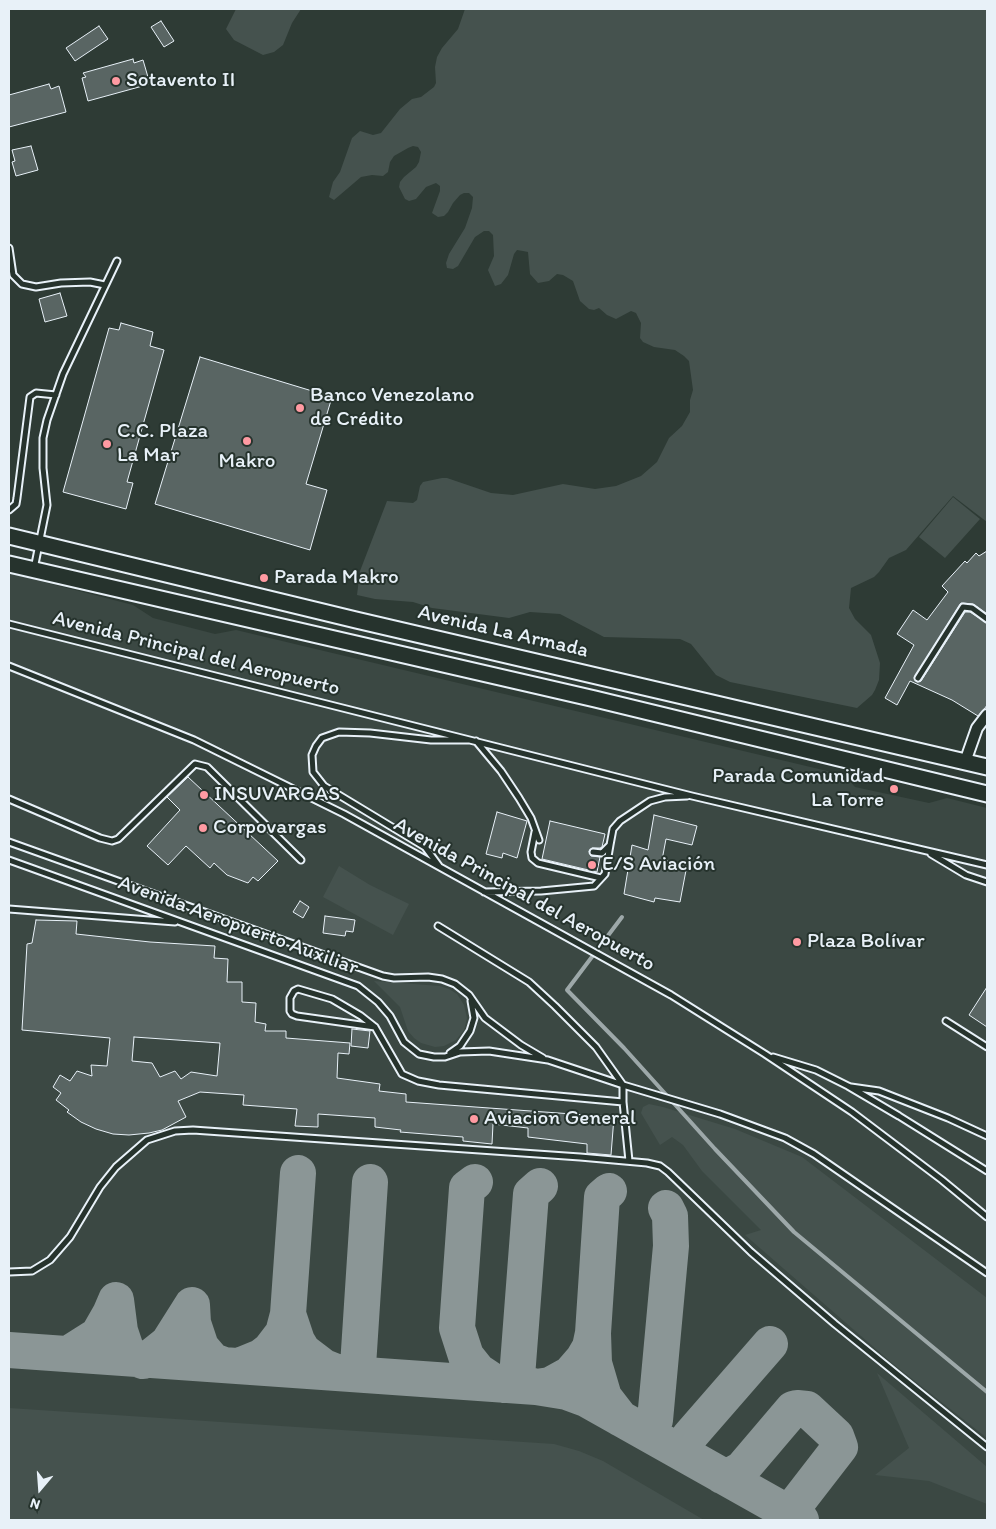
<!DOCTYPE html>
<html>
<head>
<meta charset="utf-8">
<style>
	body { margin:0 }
	#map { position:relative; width:996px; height:1529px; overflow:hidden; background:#2e3b35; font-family:Itim,sans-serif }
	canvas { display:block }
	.frame { position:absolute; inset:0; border:10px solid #e8f1f8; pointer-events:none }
	.north { position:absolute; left:15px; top:1464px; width:50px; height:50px; -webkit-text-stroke:4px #26332d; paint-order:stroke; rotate:198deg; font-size:14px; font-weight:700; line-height:20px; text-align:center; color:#e8f1f8 }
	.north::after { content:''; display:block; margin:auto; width:18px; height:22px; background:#e8f1f8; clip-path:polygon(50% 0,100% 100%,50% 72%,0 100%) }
</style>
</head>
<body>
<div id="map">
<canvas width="996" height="1529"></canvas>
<div class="frame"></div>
<div class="north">N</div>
</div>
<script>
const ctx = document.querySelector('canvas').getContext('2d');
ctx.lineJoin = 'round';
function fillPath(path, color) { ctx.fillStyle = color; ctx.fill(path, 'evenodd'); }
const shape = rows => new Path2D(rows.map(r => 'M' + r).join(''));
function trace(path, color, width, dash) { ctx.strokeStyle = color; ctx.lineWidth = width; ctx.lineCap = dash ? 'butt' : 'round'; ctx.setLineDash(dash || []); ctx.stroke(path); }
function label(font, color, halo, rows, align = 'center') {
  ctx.font = font + ' Itim,sans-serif'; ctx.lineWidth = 4; ctx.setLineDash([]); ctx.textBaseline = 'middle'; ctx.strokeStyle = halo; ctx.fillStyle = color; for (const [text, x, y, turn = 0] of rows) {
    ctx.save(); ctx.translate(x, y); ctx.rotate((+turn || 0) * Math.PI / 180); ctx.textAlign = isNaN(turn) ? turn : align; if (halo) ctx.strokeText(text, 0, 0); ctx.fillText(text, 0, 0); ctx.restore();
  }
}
fillPath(shape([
	[9,573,133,605,153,618,215,634,236,630,844,775,855,787,929,803,947,798,987,808,987,1520,9,1520]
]), '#3b4843');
fillPath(shape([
	[236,9,301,9,292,23,283,45,274,52,263,55,234,40,226,29],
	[465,9,987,9,987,522,953,496,906,550,889,558,879,572,874,577,851,588,849,608,855,619,871,635,880,663,879,680,875,690,872,695,857,708,730,682,716,675,691,644,680,639,604,637,560,614,530,612,509,618,432,608,413,602,375,599,357,595,360,571,387,501,413,503,417,500,420,486,423,482,442,478,447,478,491,493,513,495,563,484,595,489,616,486,641,476,657,462,669,438,682,426,690,412,690,400,693,390,689,361,684,356,675,350,654,347,643,342,640,338,641,323,636,313,631,311,616,319,607,315,599,308,594,310,589,309,580,301,573,281,563,275,557,274,549,281,538,283,530,274,528,252,523,251,517,250,514,254,508,275,501,284,495,286,488,270,494,256,493,235,489,231,484,231,475,237,458,266,453,269,447,268,446,263,449,254,465,228,472,208,473,197,469,193,464,193,460,195,453,203,448,212,444,216,438,217,432,213,440,191,440,186,436,183,426,187,416,199,409,201,405,199,399,187,400,182,404,177,416,167,419,162,421,152,418,147,413,146,408,148,394,156,390,162,388,172,383,176,372,175,361,177,334,200,329,197,333,182,340,172,352,138,360,131,373,135,381,133,400,109,412,99,421,97,434,87,436,83,435,67,437,57,442,48,458,29],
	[953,497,980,519,945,558,919,537],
	[339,866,370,885,409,904,393,935,323,897],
	[374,981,440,986,449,989,457,994,464,1005,467,1018,464,1030,456,1040,444,1046,435,1047,421,1043,414,1038,408,1031,400,1007],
	[649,1104,663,1107,735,1129,802,1157,987,1298,987,1438,892,1363,745,1235,761,1230,702,1171,683,1145,672,1137,660,1145,641,1113,643,1107],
	[877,1373,987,1467,987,1504,929,1481,875,1475,909,1448],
	[9,1408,554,1444,579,1451,603,1461,704,1520,9,1520]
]), '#45524e');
trace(shape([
	[622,917,567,990,624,1048,715,1149,794,1232,987,1392]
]), '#9da8a9', 4);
trace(shape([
	[475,1182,467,1188,457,1328,466,1356,478,1371,496,1383,504,1385,517,1377,526,1384,536,1387,550,1385,570,1374,583,1359,590,1347,593,1333,594,1363,604,1397,621,1419],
	[288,1314,298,1173],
	[593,1333,602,1197,609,1191],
	[9,1350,536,1387,567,1392,586,1399,801,1520],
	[68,1354,98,1335,110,1314,116,1300,120,1331,127,1352,132,1357,143,1361,153,1355,168,1343,192,1305,193,1323,201,1347,213,1361,224,1365],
	[239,1366,261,1357,270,1350,283,1333,288,1314,297,1341,303,1351,324,1367,339,1373],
	[358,1366,370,1182],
	[517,1377,531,1194,540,1186],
	[655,1420,671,1246,670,1216,666,1208],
	[689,1437,770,1344],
	[722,1476,733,1474,742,1469,793,1409,797,1408,807,1409,836,1436,840,1447,789,1513]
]), '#8b9696', 36);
const building = shape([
	[161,21,174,41,164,47,151,27,161,21],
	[99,26,108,39,75,61,66,48,99,26],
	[133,59,134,63,143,60,150,84,88,101,82,78,86,77,83,73,133,59],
	[49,84,51,89,59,86,66,112,9,127,9,95,49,84],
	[31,146,38,170,16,176,12,162,15,161,12,150,31,146],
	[60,293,67,316,45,322,39,299,60,293],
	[121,323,153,332,150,346,164,350,127,482,133,483,126,509,63,492,109,328,119,330,121,323],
	[200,357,332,397,306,484,327,490,310,550,155,504,200,357],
	[987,551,987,614,973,604,961,603,914,678,917,682,921,681,965,612,970,612,987,623,987,705,985,708,978,716,952,700,910,681,897,705,885,698,914,645,897,634,913,610,927,620,948,592,942,586,965,561,967,563,976,553,979,556,987,551],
	[188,777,278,861,258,881,253,877,248,883,227,875,214,863,210,868,186,846,168,865,147,846,180,810,167,797,188,777],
	[497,812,527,821,517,858,503,853,502,858,486,854,497,812],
	[654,815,697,826,692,845,666,839,662,860,687,865,680,902,655,898,654,902,624,894,632,845,648,850,654,815],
	[550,821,605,834,602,847,600,848,592,848,589,851,591,856,600,857,597,872,542,859,550,821],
	[300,901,309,907,303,918,293,912,300,901],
	[325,916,355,920,353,932,346,931,345,936,323,933,325,916],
	[36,920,77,921,76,934,150,942,215,946,214,958,228,959,227,982,242,982,242,1002,256,1003,255,1022,266,1024,265,1031,286,1031,286,1038,350,1043,349,1054,338,1053,337,1078,380,1084,379,1091,406,1094,406,1102,614,1117,611,1155,587,1153,587,1144,528,1137,528,1128,493,1124,492,1144,463,1141,463,1137,400,1132,401,1130,375,1127,375,1118,318,1114,318,1127,295,1126,297,1109,243,1105,244,1095,200,1092,178,1101,186,1117,162,1130,149,1133,129,1135,113,1134,96,1129,81,1122,67,1112,69,1110,56,1100,61,1093,53,1087,60,1075,70,1081,77,1071,92,1076,91,1065,107,1066,110,1038,22,1030,27,944,32,943,36,920],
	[134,1037,220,1043,217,1076,191,1072,181,1079,175,1071,160,1077,152,1063,132,1061,134,1037],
	[987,987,987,1027,969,1015,987,987],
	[352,1029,370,1031,368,1048,351,1046,352,1029]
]);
fillPath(building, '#596563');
trace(building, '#e8f1f8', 1);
const service = shape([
	[9,248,13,275,22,284,36,287,61,283,90,282,105,285],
	[9,510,16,504,17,498,30,397,36,393,56,395],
	[34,569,47,505,43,468,43,438,47,420,63,374,117,261],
	[9,624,692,796,987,865],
	[9,666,194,740,344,814,671,995,765,1054,852,1112,942,1180,987,1217],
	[918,678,963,607,972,608,987,619],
	[476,741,501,771,519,798,531,818,539,840],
	[9,799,100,838,112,841,118,839,195,764,207,767,301,860],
	[535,832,531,852,532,858,538,863,601,878],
	[9,842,383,976,394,978,428,977,442,979,455,984,469,995,485,1018,521,1045,543,1058],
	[593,852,602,853,610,845,613,829,620,821,650,801,665,797,687,796],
	[931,854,966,875,987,882],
	[9,860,358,986,378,1002,390,1016,404,1042,419,1054,434,1057,445,1057,460,1052,489,1051,548,1060,623,1085,720,1114,785,1138,814,1154,987,1273],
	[439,866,425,847,324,786,313,772,312,755,316,746,322,738,339,732,370,733,431,740,468,740],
	[484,892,541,891,594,886,605,874,610,845],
	[9,909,175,922],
	[438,926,529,982,555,1006,596,1047,623,1085,623,1102],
	[946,1021,987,1047],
	[375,1027,297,1016,292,1014,290,1011,290,998,294,991,298,989,332,999,361,1016,375,1027,402,1074,418,1081,439,1085,623,1102,629,1161],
	[450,1053,460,1046,470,1031,474,1018,471,1001],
	[773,1057,816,1070,848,1086,899,1116,987,1171],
	[851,1087,879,1091,948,1118,987,1136],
	[9,1272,32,1271,50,1260,70,1237,100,1187,116,1167,147,1140,175,1131,193,1130,580,1157,647,1163,660,1166,668,1172,751,1252,835,1324,987,1447]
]);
const minor = shape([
	[965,762,977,728,987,715]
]);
const secondary = shape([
	[9,536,356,620,987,767],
	[9,564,595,699,987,794]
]);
trace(service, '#e8f1f8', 9);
trace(minor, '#e8f1f8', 14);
trace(secondary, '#e8f1f8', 19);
trace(service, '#26332d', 5);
trace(minor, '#26332d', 10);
trace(secondary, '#26332d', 15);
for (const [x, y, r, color] of [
	[116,81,5,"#ff9aa2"],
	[300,408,5,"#ff9aa2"],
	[247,441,5,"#ff9aa2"],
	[107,444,5,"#ff9aa2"],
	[264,578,5,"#ff9aa2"],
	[894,789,5,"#ff9aa2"],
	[204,795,5,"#ff9aa2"],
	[203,828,5,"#ff9aa2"],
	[592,865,5,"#ff9aa2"],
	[797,942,5,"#ff9aa2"],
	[474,1119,5,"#ff9aa2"]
]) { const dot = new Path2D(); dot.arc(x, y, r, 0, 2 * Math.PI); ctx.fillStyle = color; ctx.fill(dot); trace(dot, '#26332d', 2); }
label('21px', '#e8f1f8', '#26332d', [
	["Sotavento II",126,81],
	["Banco Venezolano",310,396],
	["de Crédito",310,420],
	["C.C. Plaza",117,432],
	["La Mar",117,456],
	["Makro",247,462,"center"],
	["Parada Makro",274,578],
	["Parada Comunidad",884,777,"right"],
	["La Torre",884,801,"right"],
	["INSUVARGAS",214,795],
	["Corpovargas",213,828],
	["E/S Aviación",602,865],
	["Plaza Bolívar",807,942],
	["Aviacion General",484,1119]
], 'left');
label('21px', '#e8f1f8', '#26332d', [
	["Avenida La Armada",503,632,13],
	["Avenida Principal del Aeropuerto",196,654,14],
	["Avenida Principal del Aeropuerto",524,895,29],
	["Avenida Aeropuerto Auxiliar",238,926,20]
]);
</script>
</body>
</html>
